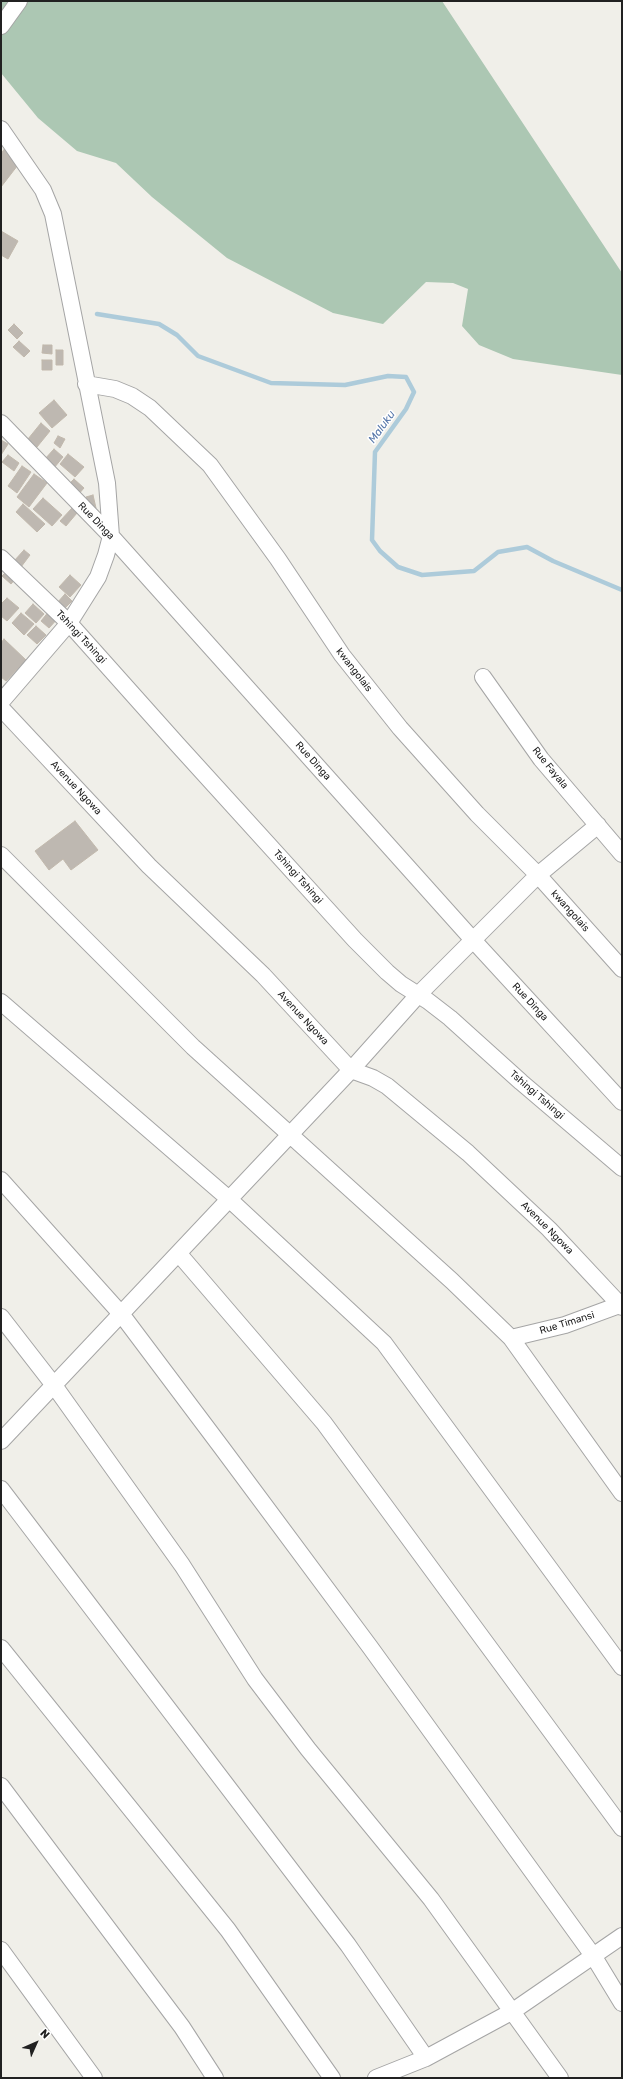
<!DOCTYPE html>
<html>
<head>
<meta charset="utf-8">
<style>
	body { margin:0 }
	#map { position:relative; width:623px; height:2079px; overflow:hidden; background:#f0efe9; font-family:Rubik,sans-serif }
	canvas { display:block }
	.frame { position:absolute; inset:0; border:2px solid #212121; pointer-events:none }
	.north { position:absolute; left:16px; top:2023px; width:40px; height:40px; -webkit-text-stroke:3px #fff; paint-order:stroke; rotate:45deg; font-size:11px; font-weight:700; line-height:16px; text-align:center; color:#212121 }
	.north::after { content:''; display:block; margin:auto; width:14px; height:18px; background:#212121; clip-path:polygon(50% 0,100% 100%,50% 72%,0 100%) }
</style>
</head>
<body>
<div id="map">
<canvas width="623" height="2079"></canvas>
<div class="frame"></div>
<div class="north">N</div>
</div>
<script>
const ctx = document.querySelector('canvas').getContext('2d');
ctx.lineJoin = 'round';
function fillPath(path, color) { ctx.fillStyle = color; ctx.fill(path, 'evenodd'); }
const shape = rows => new Path2D(rows.map(r => 'M' + r).join(''));
function trace(path, color, width, dash) { ctx.strokeStyle = color; ctx.lineWidth = width; ctx.lineCap = dash ? 'butt' : 'round'; ctx.setLineDash(dash || []); ctx.stroke(path); }
function label(font, color, halo, rows, align = 'center') {
  ctx.font = font + ' Rubik,sans-serif'; ctx.lineWidth = 3; ctx.setLineDash([]); ctx.textBaseline = 'middle'; ctx.strokeStyle = halo; ctx.fillStyle = color; for (const [text, x, y, turn = 0] of rows) {
    ctx.save(); ctx.translate(x, y); ctx.rotate((+turn || 0) * Math.PI / 180); ctx.textAlign = isNaN(turn) ? turn : align; if (halo) ctx.strokeText(text, 0, 0); ctx.fillText(text, 0, 0); ctx.restore();
  }
}
fillPath(shape([
	[1,1,442,1,622,273,622,375,513,359,479,345,462,326,468,289,453,283,426,282,383,324,333,313,227,258,152,197,116,163,77,151,38,118,1,73]
]), '#acc7b3');
trace(shape([
	[97,314,159,324,177,335,198,356,271,383,345,385,388,376,406,377,414,392,406,409,375,452,372,540,380,551,398,567,422,575,474,571,498,552,527,547,553,561,622,590]
]), '#adcbda', 4.5);
const building = shape([
	[5,148,21,161,1,187,1,154,5,148],
	[1,231,18,241,8,259,1,255,1,231],
	[14,324,23,333,17,339,8,330,14,324],
	[19,341,30,351,24,357,13,347,19,341],
	[43,345,52,345,52,354,42,353,43,345],
	[56,350,63,350,63,365,56,365,56,350],
	[42,360,52,360,52,370,42,370,42,360],
	[54,400,67,415,52,428,39,413,54,400],
	[41,423,50,431,37,447,28,439,41,423],
	[58,436,65,439,60,448,54,443,58,436],
	[1,440,8,444,1,455,1,440],
	[54,449,63,457,54,468,44,460,54,449],
	[68,454,84,467,75,477,60,464,68,454],
	[8,455,19,463,14,471,2,462,8,455],
	[22,466,31,472,17,493,8,486,22,466],
	[34,474,47,483,29,507,17,497,34,474],
	[74,479,84,488,77,496,67,486,74,479],
	[93,495,96,508,89,510,86,497,93,495],
	[43,498,62,515,52,526,33,509,43,498],
	[23,504,45,524,37,532,16,512,23,504],
	[72,508,77,513,66,526,60,521,72,508],
	[24,550,30,555,21,567,14,561,24,550],
	[9,569,17,577,11,584,2,576,9,569],
	[70,575,81,585,70,597,59,587,70,575],
	[65,594,72,601,64,609,57,603,65,594],
	[7,598,19,608,7,621,1,616,1,604,7,598],
	[33,604,44,614,36,623,25,613,33,604],
	[50,610,59,617,49,628,41,621,50,610],
	[21,613,34,624,24,635,12,623,21,613],
	[36,626,46,635,37,644,27,635,36,626],
	[4,639,26,660,6,681,1,677,1,643,4,639],
	[75,821,98,850,71,870,63,859,49,870,35,851,75,821]
]);
fillPath(building, '#beb8b1');
trace(building, '#c1b8ac', 1);
const minor = shape([
	[1,26,19,1],
	[1,129,43,190,53,214,107,483,111,536,106,555,98,577,69,623,1,702],
	[86,384,115,389,132,396,150,408,210,465,278,559,342,655,400,728,477,814,538,875,622,969],
	[1,423,111,536,473,940,622,1102],
	[1,558,69,623,177,744,355,940,387,972,401,984,428,1001,450,1018,521,1082,622,1168],
	[483,677,541,759,622,854],
	[1,708,149,866,263,975,351,1070,373,1078,387,1086,468,1153,549,1229,622,1307],
	[1,855,193,1047,452,1281,511,1338,622,1493],
	[1,1002,229,1199,384,1343,622,1667],
	[1,1180,122,1315,222,1448,370,1647,594,1957,622,2003],
	[179,1254,324,1423,622,1828],
	[1,1317,53,1384,182,1565,255,1679,308,1749,431,1899,560,2078],
	[511,1338,565,1325,622,1304],
	[1,1441,351,1070,418,995,538,875,598,825],
	[1,1489,348,1945,426,2058],
	[1,1648,228,1930,332,2078],
	[1,1786,182,2027,215,2078],
	[1,1950,94,2078],
	[376,2078,426,2058,513,2011,622,1936]
]);
trace(minor, '#a5a5a5', 18);
trace(minor, '#fff', 16);
label('10px', '#212121', '#fff', [
	["Rue Dinga",96,521,46],
	["Tshingi Tshingi",81,637,47],
	["kwangolais",354,670,52],
	["Rue Dinga",313,761,48],
	["Rue Fayala",550,768,51],
	["Avenue Ngowa",76,788,47],
	["Tshingi Tshingi",298,877,48],
	["kwangolais",570,911,48],
	["Rue Dinga",530,1002,47],
	["Avenue Ngowa",303,1018,47],
	["Tshingi Tshingi",537,1095,41],
	["Avenue Ngowa",547,1228,45],
	["Rue Timansi",567,1323,-17]
]);
label('italic 11px', '#5576a9', '#fff', [
	["Maluku",382,427,-54]
]);
</script>
</body>
</html>
